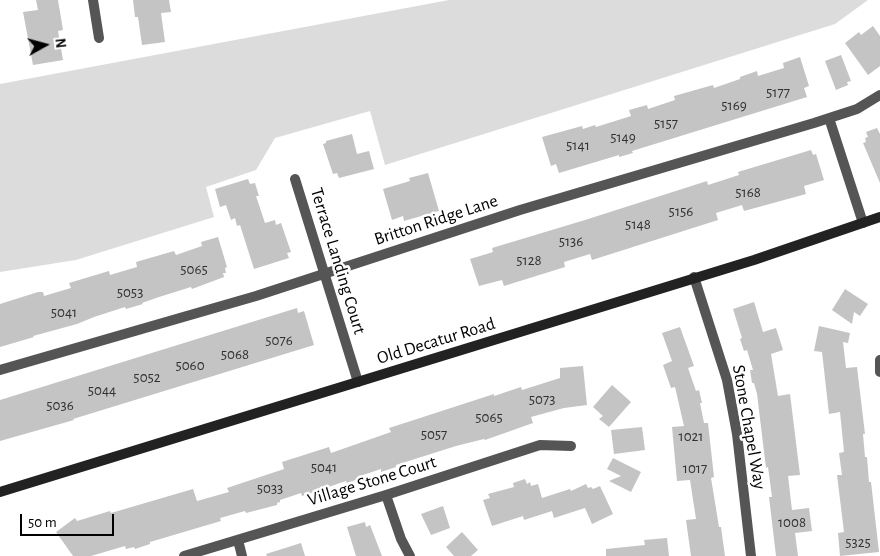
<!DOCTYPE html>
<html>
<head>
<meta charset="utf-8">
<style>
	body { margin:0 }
	#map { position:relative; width:880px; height:556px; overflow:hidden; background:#fff; font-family:"Alegreya Sans",sans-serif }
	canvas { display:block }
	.north { position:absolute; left:20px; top:20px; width:50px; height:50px; -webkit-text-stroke:4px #fff; paint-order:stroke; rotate:83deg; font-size:14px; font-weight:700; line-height:20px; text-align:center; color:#000 }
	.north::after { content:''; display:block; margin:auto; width:18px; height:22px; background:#000; clip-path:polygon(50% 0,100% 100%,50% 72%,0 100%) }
	.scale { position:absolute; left:20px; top:514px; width:94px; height:22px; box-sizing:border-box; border:2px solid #000; border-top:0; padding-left:6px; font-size:15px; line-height:18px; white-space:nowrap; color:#000; -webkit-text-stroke:4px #fff; paint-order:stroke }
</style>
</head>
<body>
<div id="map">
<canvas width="880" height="556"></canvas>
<div class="north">N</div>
<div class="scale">50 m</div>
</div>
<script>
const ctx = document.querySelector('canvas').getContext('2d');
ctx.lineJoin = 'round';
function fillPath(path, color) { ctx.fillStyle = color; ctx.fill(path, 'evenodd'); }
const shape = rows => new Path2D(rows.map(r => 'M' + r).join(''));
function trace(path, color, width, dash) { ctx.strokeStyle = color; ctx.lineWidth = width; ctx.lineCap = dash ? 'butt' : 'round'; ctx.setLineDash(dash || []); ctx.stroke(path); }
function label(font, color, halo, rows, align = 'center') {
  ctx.font = font + ' "Alegreya Sans",sans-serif'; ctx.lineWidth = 5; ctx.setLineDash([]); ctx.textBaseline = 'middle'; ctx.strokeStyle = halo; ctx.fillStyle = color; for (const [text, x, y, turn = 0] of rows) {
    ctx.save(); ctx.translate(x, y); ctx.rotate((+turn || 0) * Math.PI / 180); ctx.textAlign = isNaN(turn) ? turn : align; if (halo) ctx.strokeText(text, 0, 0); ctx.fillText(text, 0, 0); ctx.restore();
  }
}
fillPath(shape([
	[449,0,868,0,835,24,385,165,370,111,275,138,256,170,206,187,214,217,76,260,0,272,0,84]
]), '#dcdcdc');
fillPath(shape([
	[36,0,58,0,63,30,58,31,63,60,33,65,23,12,38,10],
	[133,0,169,0,171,12,161,13,165,42,142,45,138,17,135,17],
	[873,26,880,36,880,66,868,75,845,43,859,32,861,35],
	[841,55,851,81,847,82,848,85,836,90,825,61],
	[800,57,809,86,804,88,807,97,632,151,633,153,619,157,619,155,559,173,556,164,551,166,542,137,582,126,583,129,595,125,596,127,631,116,629,110,647,105,648,109,675,100,674,96,713,85,714,88,740,79,740,77,757,71,758,76,784,68,783,63],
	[877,128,880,134,880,183,863,143,866,142,865,138,868,137,866,132],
	[352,134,357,154,369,151,374,169,339,178,337,173,333,174,323,144,326,143,326,141],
	[811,150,813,155,816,154,824,180,804,186,806,194,744,211,742,205,716,213,718,220,696,227,592,260,590,254,564,262,565,267,504,286,502,280,479,286,470,259,493,252,492,248,585,220,707,181,708,185,739,175,738,172],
	[428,173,439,211,404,221,403,216,392,220,383,189,410,181,409,178],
	[248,179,250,184,255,183,259,196,256,196,265,223,275,220,276,225,281,223,291,252,287,253,289,258,254,269,240,225,237,226,235,218,231,220,226,205,220,207,215,189],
	[218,237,227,267,225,268,226,273,223,273,224,277,192,289,191,287,159,297,142,303,143,304,126,309,125,307,94,317,77,324,33,336,34,337,0,347,0,304,38,292,43,292,44,296,71,288,69,283,109,271,110,275,137,267,136,262,174,251,176,255,202,246,201,242],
	[845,289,868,304,860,316,854,312,852,324,832,310],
	[754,302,763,332,776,328,783,350,771,354,778,396,790,394,800,475,788,476,792,510,809,508,812,531,795,533,798,556,776,556,769,497,772,497,768,467,766,468,757,394,754,383,752,383,750,370,753,370,747,350,744,351,740,339,742,338,733,309],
	[297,308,298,313,304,311,314,345,73,419,74,420,0,441,0,400],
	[819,326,850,333,848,343,843,342,846,368,857,367,865,434,863,434,865,457,867,457,869,482,871,482,879,552,840,556,838,533,844,532,837,475,842,475,839,453,844,452,840,412,829,414,822,352,814,351],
	[680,327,694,366,688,368,696,391,699,390,702,403,700,403,704,423,708,423,714,477,711,478,719,527,721,527,725,556,691,556,686,520,696,519,690,480,677,481,672,427,684,426,675,387,671,388,663,365,672,361,662,333],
	[583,366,587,405,564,408,531,417,533,423,485,440,484,439,456,446,396,465,396,467,381,472,381,469,357,477,358,479,347,483,346,481,302,496,301,493,280,500,280,502,277,503,277,505,246,513,245,511,220,518,221,521,150,542,150,544,135,549,134,547,126,549,125,546,91,556,73,556,56,532,75,518,77,521,110,511,111,513,193,489,197,501,229,492,227,488,284,469,282,462,329,447,331,453,391,432,389,428,417,419,494,394,494,396,521,387,522,390,560,378,560,368],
	[612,385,631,402,609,427,599,419,603,416,593,407],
	[642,427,645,450,614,454,611,430],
	[613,458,641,472,631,492,609,481,621,476,607,469],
	[525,479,527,484,530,482,531,486,538,484,542,498,570,489,571,491,586,484,588,488,591,487,593,489,600,486,613,514,592,524,585,508,554,518,552,511,524,520,523,516,492,526,483,500,490,498,488,494,514,487,513,483],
	[443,506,450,528,431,535,421,514],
	[365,522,366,527,370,525,382,556,356,556,347,527],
	[462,532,478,550,471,556,454,556,446,547],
	[667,538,669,556,606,556,606,549,645,545,644,540],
	[301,543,305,556,267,556,266,554]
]), '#c4c4c4');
trace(shape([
	[93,0,99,38],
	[829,118,863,223],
	[295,179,358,382],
	[694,277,727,380,737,434,751,556],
	[880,360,880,372],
	[0,370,256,296,520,210,814,123,857,109,880,95],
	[386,495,401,539,410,556],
	[238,540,242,556],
	[184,556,386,495,540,445,571,446]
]), '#555', 10);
trace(shape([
	[0,492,754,260,880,217]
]), '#222', 10);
label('15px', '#313131', null, [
	["5177",778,92],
	["5169",734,105],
	["5157",666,123],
	["5149",623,137],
	["5141",578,145],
	["5168",748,192],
	["5156",681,211],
	["5148",638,224],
	["5136",571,241],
	["5128",529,260],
	["5065",194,269],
	["5053",130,292],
	["5041",64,312],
	["5076",279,340],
	["5068",235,354],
	["5060",190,365],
	["5052",147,377],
	["5044",102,390],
	["5073",542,399],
	["5036",60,405],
	["5065",489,417],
	["5057",434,434],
	["1021",691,436],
	["5041",324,467],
	["1017",695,468],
	["5033",270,488],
	["1008",792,522],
	["5325",858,542]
]);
label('18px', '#000', '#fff', [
	["Britton Ridge Lane",436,220,-18],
	["Terrace Landing Court",338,261,73],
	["Old Decatur Road",436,341,-17],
	["Stone Chapel Way",749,427,80],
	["Village Stone Court",372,481,-17]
]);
</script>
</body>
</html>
